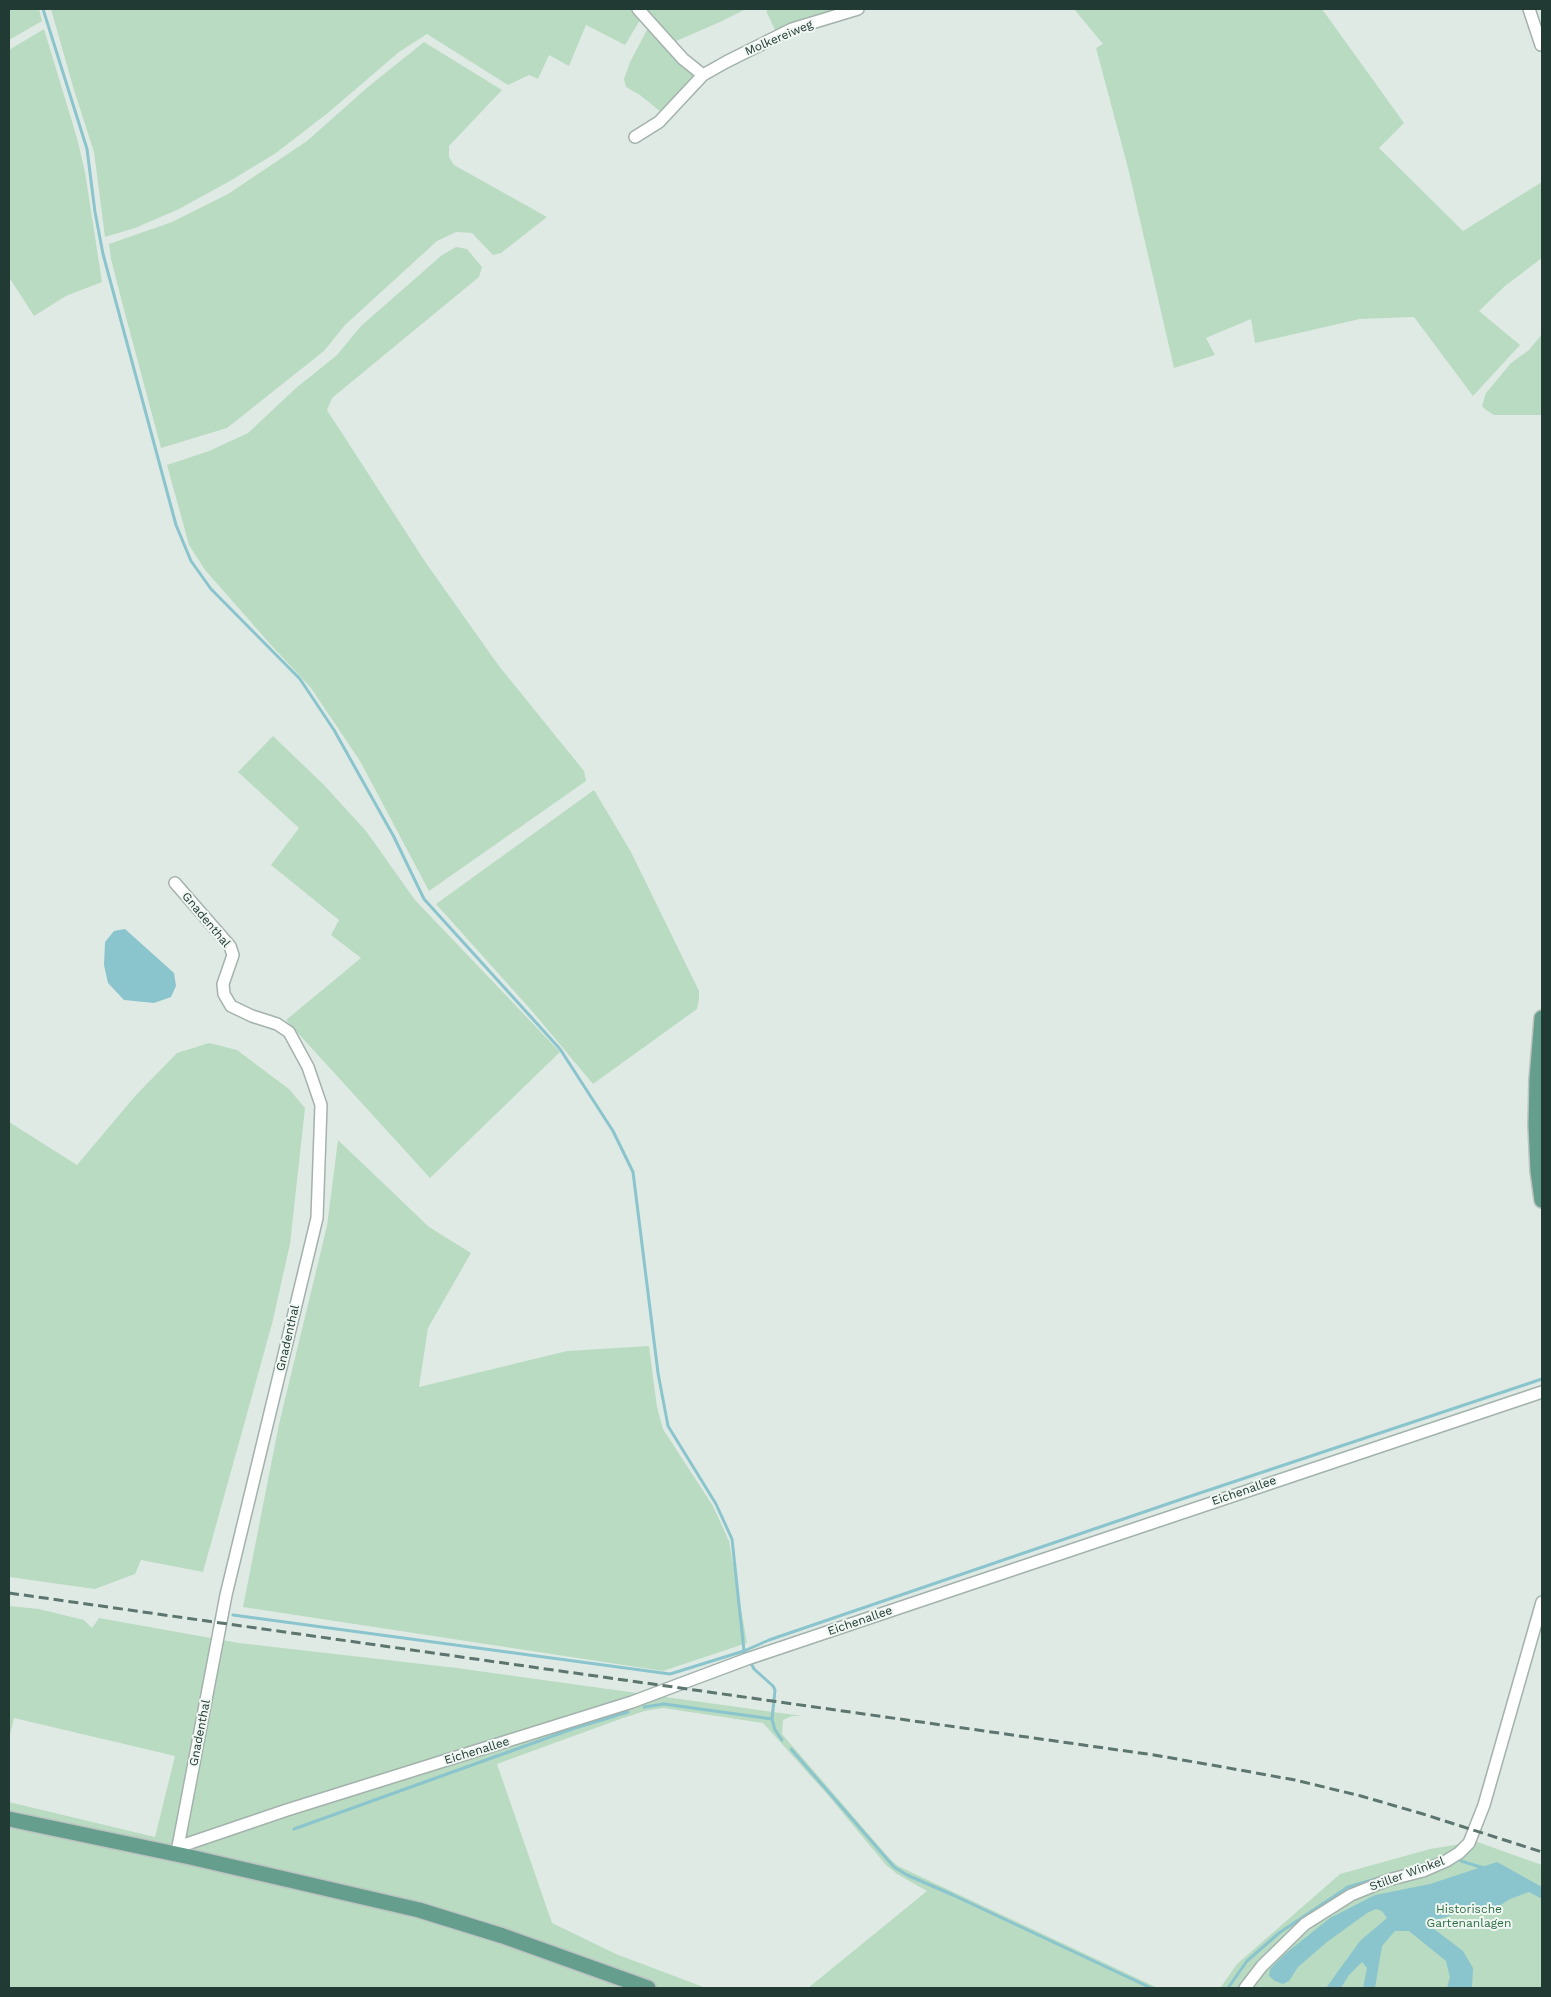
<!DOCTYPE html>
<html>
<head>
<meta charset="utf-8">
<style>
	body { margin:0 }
	#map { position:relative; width:1551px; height:1997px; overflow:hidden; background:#e0eae5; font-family:"Work Sans",sans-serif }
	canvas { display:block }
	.frame { position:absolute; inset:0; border:10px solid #213a33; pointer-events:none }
</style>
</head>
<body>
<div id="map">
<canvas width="1551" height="1997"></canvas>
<div class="frame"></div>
</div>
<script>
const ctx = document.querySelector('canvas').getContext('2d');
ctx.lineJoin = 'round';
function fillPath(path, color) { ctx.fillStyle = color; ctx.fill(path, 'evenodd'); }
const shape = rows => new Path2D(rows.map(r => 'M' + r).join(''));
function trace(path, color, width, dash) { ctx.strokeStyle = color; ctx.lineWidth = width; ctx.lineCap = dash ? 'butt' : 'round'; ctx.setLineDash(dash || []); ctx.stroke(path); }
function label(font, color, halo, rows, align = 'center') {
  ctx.font = font + ' "Work Sans",sans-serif'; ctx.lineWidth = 4; ctx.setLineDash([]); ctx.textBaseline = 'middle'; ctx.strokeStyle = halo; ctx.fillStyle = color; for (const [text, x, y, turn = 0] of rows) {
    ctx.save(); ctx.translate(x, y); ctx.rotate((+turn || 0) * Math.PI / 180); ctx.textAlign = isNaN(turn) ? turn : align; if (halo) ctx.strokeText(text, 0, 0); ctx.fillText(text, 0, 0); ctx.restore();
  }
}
fillPath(shape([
	[9,9,39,9,42,21,9,40],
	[51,9,634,9,642,17,625,45,586,25,569,66,549,55,538,79,529,75,508,85,427,34,399,52,329,112,276,153,230,181,177,210,135,228,105,237,94,152,74,90],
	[642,9,746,9,720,22,674,42],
	[772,9,846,9,776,32,766,11],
	[1074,9,1322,9,1404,123,1379,148,1463,231,1542,182,1542,258,1505,286,1479,311,1520,345,1473,396,1414,317,1360,319,1255,343,1251,319,1206,338,1215,355,1174,368,1128,168,1096,48,1103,44],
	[649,26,697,74,661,112,640,95,626,87,624,79,630,62],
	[44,29,77,138,85,172,102,282,66,296,34,316,9,277,9,50],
	[424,42,502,90,449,146,449,157,454,165,547,217,501,253,493,255,472,233,456,232,437,241,345,325,324,351,227,428,161,448,123,306,111,259,109,244,172,222,228,194,307,141,369,86],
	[456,247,467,249,482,267,479,277,332,398,327,410,426,563,499,666,584,771,586,781,429,891,360,761,311,688,271,645,205,570,189,545,167,465,209,451,248,433,296,388,337,355,361,326,442,255],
	[1542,334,1542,415,1494,415,1486,410,1482,406,1486,393,1511,363,1529,350],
	[273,736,324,785,366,831,415,900,560,1052,430,1178,286,1020,361,958,331,935,339,920,271,865,299,828,238,772],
	[594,790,631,852,699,991,699,999,697,1009,593,1084,532,1011,436,904],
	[209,1043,237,1050,289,1089,305,1108,290,1244,272,1324,203,1572,141,1560,135,1574,95,1589,9,1577,9,1122,77,1165,136,1095,177,1053],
	[338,1140,429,1227,471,1253,428,1328,419,1387,567,1351,649,1346,657,1407,663,1429,713,1506,729,1541,747,1643,663,1671,243,1607,279,1424,327,1226],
	[9,1606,39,1609,84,1620,92,1628,99,1618,239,1643,457,1668,802,1716,792,1716,783,1720,782,1734,890,1859,898,1866,1158,1988,808,1988,927,1891,897,1874,886,1865,827,1794,763,1723,663,1708,645,1711,623,1718,497,1764,552,1923,616,1954,706,1988,9,1988,9,1802,155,1837,175,1756,14,1718,9,1739],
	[1469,1839,1542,1865,1542,1988,1220,1988,1237,1964,1340,1874,1430,1849,1461,1844]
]), '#b9dbc2');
fillPath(shape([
	[125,929,174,973,176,986,171,997,154,1003,124,1000,108,983,104,965,105,942,114,931],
	[1497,1862,1542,1887,1542,1899,1529,1892,1510,1899,1496,1908,1478,1908,1435,1920,1434,1929,1463,1951,1473,1968,1472,1988,1447,1988,1450,1977,1446,1961,1409,1931,1395,1931,1382,1946,1375,1988,1363,1988,1367,1968,1362,1962,1349,1975,1341,1988,1326,1988,1360,1941,1387,1918,1382,1911,1376,1909,1367,1913,1327,1942,1298,1967,1289,1981,1283,1984,1275,1981,1269,1976,1270,1969,1285,1954,1330,1918,1375,1895,1430,1884]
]), '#8ac4cd');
trace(shape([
	[43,9,87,149,95,212,103,254,176,525,191,561,211,589,300,679,334,730,394,837,424,899,560,1049,613,1131,633,1172,658,1373,668,1426,716,1504,732,1539,744,1651,747,1656],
	[233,1615,670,1674,744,1651,769,1640,1182,1499,1542,1379],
	[750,1661,754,1669,773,1686,775,1690,772,1719,775,1730,782,1740],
	[644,1707,664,1704,772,1719],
	[791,1749,894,1867,907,1875,953,1895,1151,1988],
	[294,1829,575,1728,628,1712],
	[1461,1861,1487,1869],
	[1228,1988,1247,1961,1279,1933,1348,1887,1379,1878]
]), '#8ac4cd', 3);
const minor = shape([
	[638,9,683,59,703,75],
	[1529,9,1541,45,1542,45],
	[635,137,659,122,703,75,726,62,792,29,858,9],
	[175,883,230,946,233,955,223,984,224,994,231,1006,252,1016,277,1024,289,1032,308,1067,321,1105,317,1218,226,1595,177,1852],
	[178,1847,287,1810,632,1702,747,1659,1542,1392],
	[1245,1988,1262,1966,1305,1924,1351,1895,1388,1880,1423,1871,1446,1861,1459,1853,1469,1843,1484,1805,1542,1602]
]);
const major = shape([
	[1542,1018,1537,1079,1536,1125,1538,1171,1542,1200],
	[9,1819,190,1857,419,1910,503,1936,648,1988]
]);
trace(minor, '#a3b2ac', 14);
trace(major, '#bcc4c2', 18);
trace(minor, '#fff', 11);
trace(major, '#669e8e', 15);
trace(shape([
	[9,1593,1154,1755,1223,1767,1295,1780,1361,1796,1423,1814,1542,1852]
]), '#5c756e', 3, [10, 5]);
label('12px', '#213a33', '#f0f7f3', [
	["Molkereiweg",779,38,-23],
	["Gnadenthal",206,920,50],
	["Gnadenthal",288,1338,-77],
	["Eichenallee",1244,1491,-19],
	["Eichenallee",860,1621,-19],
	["Gnadenthal",200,1733,-79],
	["Eichenallee",477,1751,-17],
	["Stiller Winkel",1407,1874,-20]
]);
label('12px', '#2d6f45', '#f0f7f3', [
	["Historische",1469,1909],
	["Gartenanlagen",1469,1923]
]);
</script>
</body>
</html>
